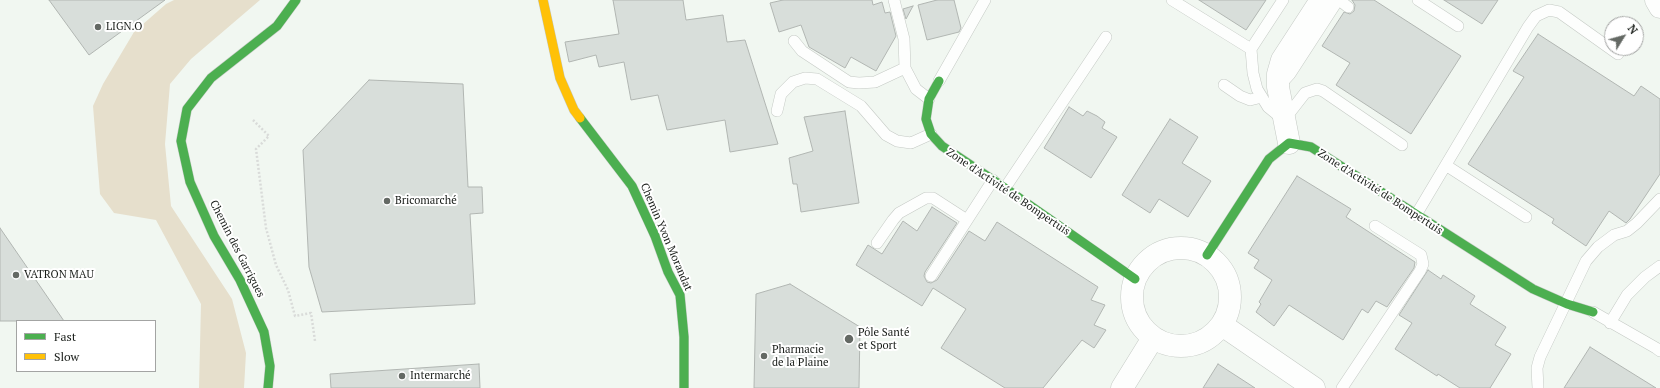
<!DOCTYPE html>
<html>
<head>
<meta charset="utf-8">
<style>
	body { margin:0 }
	#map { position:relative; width:1660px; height:388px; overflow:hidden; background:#f1f7f1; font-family:"PT Serif",serif }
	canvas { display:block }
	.legend { position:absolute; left:16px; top:320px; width:140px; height:52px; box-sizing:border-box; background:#fff; border:1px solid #a3a4a3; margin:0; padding:5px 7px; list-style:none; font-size:12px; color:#181c18 }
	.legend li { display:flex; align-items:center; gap:8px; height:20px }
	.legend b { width:20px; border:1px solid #a3a4a3 }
	.north { position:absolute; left:1604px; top:16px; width:40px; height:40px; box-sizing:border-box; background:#fff; border:1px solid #a3a4a3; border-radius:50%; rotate:53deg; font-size:11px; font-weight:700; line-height:16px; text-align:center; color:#181c18 }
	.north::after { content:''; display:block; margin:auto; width:14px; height:18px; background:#646964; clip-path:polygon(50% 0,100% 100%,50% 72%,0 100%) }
</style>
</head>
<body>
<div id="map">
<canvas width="1660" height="388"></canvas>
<ul class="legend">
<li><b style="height:5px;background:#4caf50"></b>Fast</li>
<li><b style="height:5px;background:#ffc107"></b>Slow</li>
</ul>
<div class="north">N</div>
</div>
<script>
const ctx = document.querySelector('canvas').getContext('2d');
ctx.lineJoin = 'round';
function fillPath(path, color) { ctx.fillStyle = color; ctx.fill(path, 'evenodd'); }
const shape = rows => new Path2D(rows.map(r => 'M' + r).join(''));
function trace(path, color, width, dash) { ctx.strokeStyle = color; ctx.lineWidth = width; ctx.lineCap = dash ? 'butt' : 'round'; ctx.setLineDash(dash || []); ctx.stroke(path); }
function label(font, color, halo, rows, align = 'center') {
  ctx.font = font + ' "PT Serif",serif'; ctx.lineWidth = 4; ctx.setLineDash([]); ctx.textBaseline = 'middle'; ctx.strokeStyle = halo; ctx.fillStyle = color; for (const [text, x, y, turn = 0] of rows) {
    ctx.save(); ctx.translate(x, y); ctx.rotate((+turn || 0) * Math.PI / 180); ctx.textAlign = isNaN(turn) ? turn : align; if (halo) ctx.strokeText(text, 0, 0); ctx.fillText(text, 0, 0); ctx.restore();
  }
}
fillPath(shape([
	[174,0,260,0,191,59,170,84,165,144,171,206,232,299,246,353,244,388,199,388,201,304,156,220,114,213,100,194,93,106,103,84,134,32,166,4]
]), '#e6dfcc');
const building = shape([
	[49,0,165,0,89,55,49,0],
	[613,0,683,0,686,20,723,15,727,42,745,40,778,144,730,152,725,120,667,130,658,95,631,100,624,62,599,67,596,55,569,62,565,42,619,34,613,0],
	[783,0,872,0,873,5,882,2,885,13,890,12,896,36,876,71,851,57,845,68,809,47,801,25,779,32,770,3,783,0],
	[937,0,954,0,961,28,959,32,927,40,918,5,937,0],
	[1199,0,1266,0,1246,30,1199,0],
	[1352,0,1374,0,1461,56,1411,134,1336,85,1350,63,1322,46,1344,12,1350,14,1354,11,1355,5,1352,0],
	[1444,0,1498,0,1482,24,1444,0],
	[913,6,906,19,903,9,913,6],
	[1538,34,1634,96,1641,86,1660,99,1660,174,1630,219,1626,223,1609,211,1586,246,1552,223,1554,219,1468,164,1524,77,1513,71,1538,34],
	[369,80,463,84,468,187,482,187,483,213,470,214,475,304,322,312,309,267,303,150,369,80],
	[1069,107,1083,116,1087,111,1097,116,1105,122,1102,128,1117,137,1091,178,1044,148,1069,107],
	[845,111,859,203,801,212,797,184,793,184,789,158,813,151,804,117,845,111],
	[1170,119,1198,137,1182,163,1211,181,1188,217,1159,199,1150,213,1122,195,1170,119],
	[1297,176,1351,209,1346,217,1415,262,1414,268,1387,307,1376,301,1368,313,1362,309,1343,340,1289,305,1274,326,1256,312,1261,304,1259,302,1272,280,1254,268,1259,260,1248,253,1297,176],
	[932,207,957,223,925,272,924,276,927,282,931,283,937,280,969,231,985,241,997,222,1098,287,1091,300,1105,305,1094,325,1106,330,1094,348,1082,340,1043,388,1005,388,941,348,966,309,933,288,922,306,856,265,868,245,882,254,903,221,917,231,932,207],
	[0,228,64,321,0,321,0,228],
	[1428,270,1441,279,1443,275,1475,296,1470,304,1506,327,1495,345,1511,354,1490,388,1460,388,1438,374,1437,376,1395,349,1412,323,1399,315,1428,270],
	[790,284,860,327,859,388,754,388,756,294,790,284],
	[1590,347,1656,388,1564,388,1590,347],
	[479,364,480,388,331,388,330,374,479,364],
	[1218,364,1255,388,1203,388,1218,364]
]);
fillPath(building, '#d8deda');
trace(building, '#b1b6b2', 1);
const lane = shape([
	[894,0,904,39,905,68,916,89,929,99],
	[1172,0,1251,49,1253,73,1257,89,1268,107,1284,120,1305,93,1317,89,1323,91,1402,145],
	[1339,0,1348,7],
	[1418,0,1458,26],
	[794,41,802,51,849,82,859,83,875,82,905,68],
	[1251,49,1283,0],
	[939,81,985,0],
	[1224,85,1240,96,1250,100,1262,97],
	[1280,85,1290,74,1338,0],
	[777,111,781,94,793,82,805,78,817,79,861,106,886,135,897,141,911,143,931,134],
	[1447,166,1526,217],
	[1005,188,1106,37],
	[1416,215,1528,27,1536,16,1549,10,1559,12,1618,54],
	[877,243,893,220,899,213,926,198,933,198,967,220],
	[931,276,993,180],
	[1593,312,1656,348,1660,351],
	[1610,323,1627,295,1645,277,1660,266],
	[1342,388,1420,271,1423,264,1421,255,1375,226],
	[1538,388,1537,368,1540,357,1586,261,1598,247,1614,235,1627,231,1637,223,1660,199]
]);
const street = shape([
	[1656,0,1660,7],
	[1289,143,1278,87,1278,74,1282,60,1321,0],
	'1132 297a49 49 0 1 1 98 0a49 49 0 1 1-98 0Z',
	[1222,325,1314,388],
	[1122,388,1153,338]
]);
const fast = shape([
	[939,81,929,99,926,119,931,134,942,146,1005,188,1135,279],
	[580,118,632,186,655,236,668,272,680,295,684,337,684,388],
	[1207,255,1269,159,1289,143,1311,147,1533,289,1567,304,1593,312],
	[268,388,270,366,264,332,240,280,214,236,190,182,181,141,187,109,211,78,277,26,296,0]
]);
const slow = shape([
	[543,0,560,78,574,110,580,118]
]);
trace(lane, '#c4c9c4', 12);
trace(street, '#c4c9c4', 23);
trace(fast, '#c4c9c4', 10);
trace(slow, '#c4c9c4', 10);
trace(shape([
	[253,120,269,136,256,149,266,228,276,265,288,290,295,316,311,313,315,341]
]), '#d9dbd9', 2.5, [2, 2]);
trace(lane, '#fdfefd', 11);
trace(street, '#fdfefd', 22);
trace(fast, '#4caf50', 9);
trace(slow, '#ffc107', 9);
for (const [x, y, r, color] of [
	[98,27,4,"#646964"],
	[387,201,4,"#646964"],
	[16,275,4,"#646964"],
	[849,339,5,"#646964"],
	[764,356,4,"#646964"],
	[402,376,4,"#646964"]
]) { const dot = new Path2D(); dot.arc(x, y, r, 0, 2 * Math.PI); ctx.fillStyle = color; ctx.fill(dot); trace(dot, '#fff', 1.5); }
label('11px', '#181c18', '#fff', [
	["LIGN.O",106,27],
	["Bricomarché",395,201],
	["VATRON MAU",24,275],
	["Pôle Santé",858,333],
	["et Sport",858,346],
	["Pharmacie",772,350],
	["de la Plaine",772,363],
	["Intermarché",410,376]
], 'left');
label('11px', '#181c18', '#fff', [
	["Zone d'Activité de Bompertuis",1008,192,34],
	["Zone d'Activité de Bompertuis",1380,192,33],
	["Chemin Yvon Morandat",666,237,67],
	["Chemin des Garrigues",237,249,63]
]);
</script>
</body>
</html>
